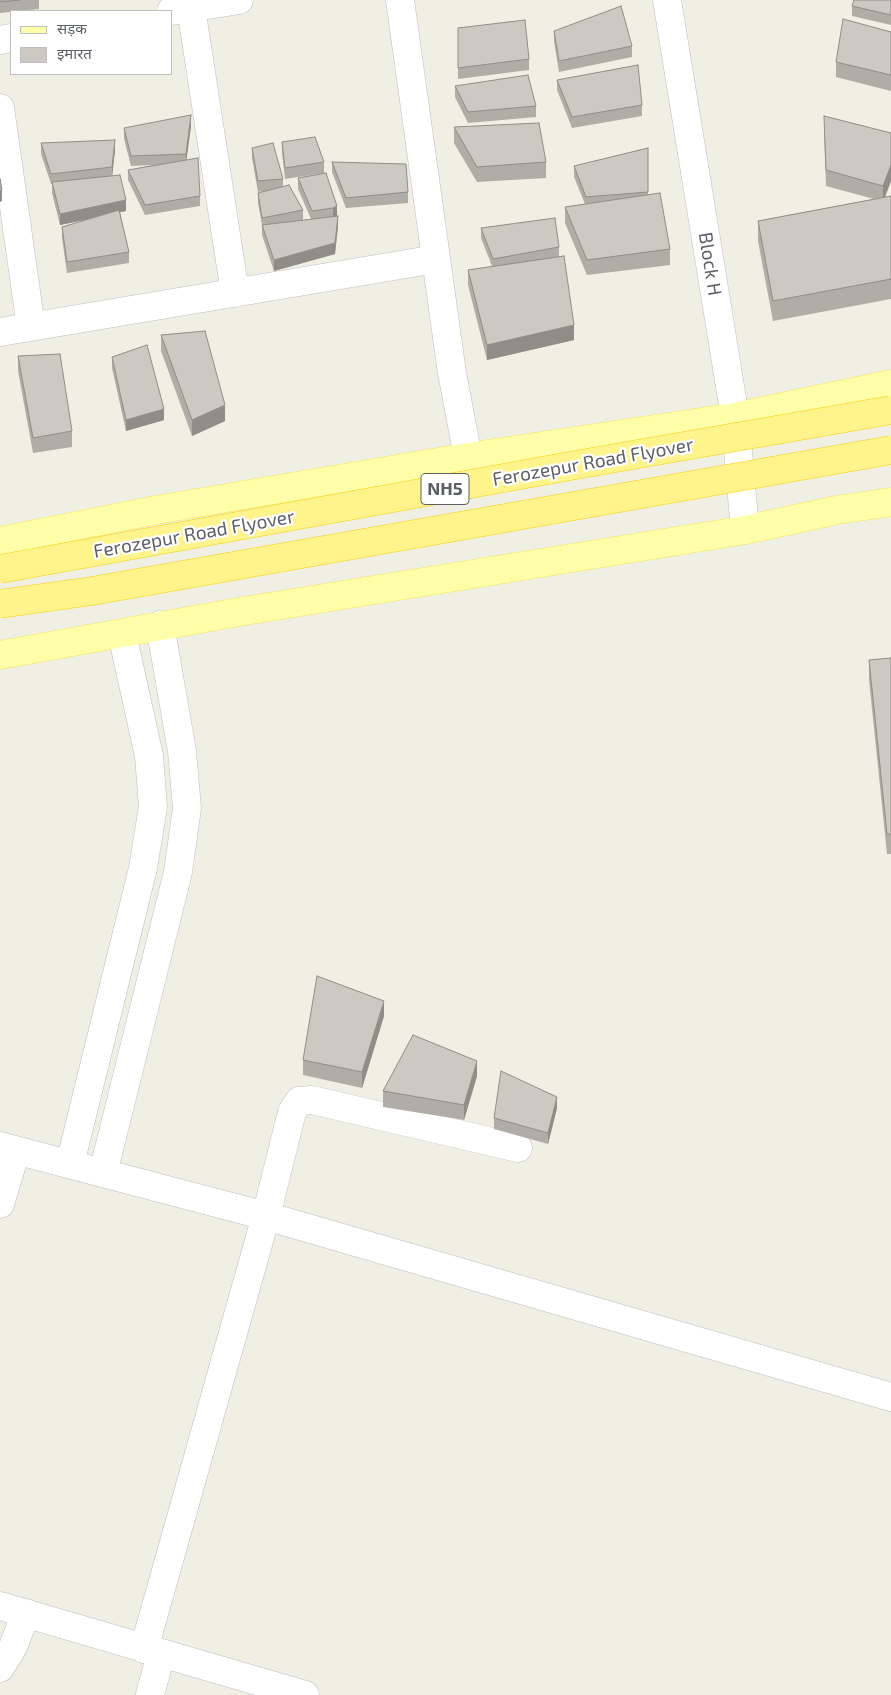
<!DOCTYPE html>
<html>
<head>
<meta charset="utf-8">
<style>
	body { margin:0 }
	#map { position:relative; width:891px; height:1695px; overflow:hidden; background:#f0efe4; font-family:"Exo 2","Noto Sans Devanagari",sans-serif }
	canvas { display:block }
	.legend { position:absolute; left:10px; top:10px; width:162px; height:65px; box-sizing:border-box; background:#fff; border:1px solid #bebfc2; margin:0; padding:6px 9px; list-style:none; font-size:15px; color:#5c5f66 }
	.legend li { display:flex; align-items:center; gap:10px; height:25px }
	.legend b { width:25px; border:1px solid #bebfc2 }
</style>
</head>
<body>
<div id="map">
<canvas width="891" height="1695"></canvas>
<ul class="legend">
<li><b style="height:6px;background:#ffa"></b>सड़क</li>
<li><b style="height:14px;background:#cbc9c1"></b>इमारत</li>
</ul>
</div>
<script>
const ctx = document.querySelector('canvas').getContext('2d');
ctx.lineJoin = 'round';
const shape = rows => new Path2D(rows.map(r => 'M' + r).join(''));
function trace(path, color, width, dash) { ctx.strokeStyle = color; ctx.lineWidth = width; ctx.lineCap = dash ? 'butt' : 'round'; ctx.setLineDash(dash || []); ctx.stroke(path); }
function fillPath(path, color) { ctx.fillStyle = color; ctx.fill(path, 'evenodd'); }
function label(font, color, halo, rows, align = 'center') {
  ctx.font = font + ' "Exo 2",sans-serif'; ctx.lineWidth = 4.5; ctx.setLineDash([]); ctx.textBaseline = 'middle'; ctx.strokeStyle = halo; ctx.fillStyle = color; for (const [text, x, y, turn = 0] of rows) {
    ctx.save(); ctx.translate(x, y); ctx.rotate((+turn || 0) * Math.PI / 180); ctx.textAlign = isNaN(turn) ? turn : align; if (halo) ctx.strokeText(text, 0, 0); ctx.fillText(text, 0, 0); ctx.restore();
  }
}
const minor = shape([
	[400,0,452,373,468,457],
	[667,0,735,417,745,530],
	[191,8,235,293],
	[171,11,239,0],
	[0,40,11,38],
	[0,108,31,327],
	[0,332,436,259],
	[0,1146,266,1216,891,1397],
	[70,1164,143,868,153,807,149,756,122,634],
	[103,1173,178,872,187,808,182,751,160,625],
	[0,1204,16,1151],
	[0,1606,305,1695],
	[144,1649,266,1216,292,1112,299,1101,312,1100,518,1148],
	[0,1668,13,1647,26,1613],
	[150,1695,161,1654]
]);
const major = shape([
	[0,541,156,510,468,457,735,417,891,384],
	[0,655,244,611,745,530,837,510,891,502]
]);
trace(minor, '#bcbdc4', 29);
trace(major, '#f8e455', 29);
trace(minor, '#fff', 28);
trace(major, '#ffa', 28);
const highwayBridge = shape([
	[0,569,581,464,891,410],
	[0,604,92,591,891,450]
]);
trace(highwayBridge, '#f4cf00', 29, []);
trace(highwayBridge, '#fff48c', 28);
fillPath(shape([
	[0,0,39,0,39,9,0,13],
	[891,0,891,25,852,16,852,6],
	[458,28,529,59,529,70,458,79],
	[554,31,632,46,632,57,559,72,554,41],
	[891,32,891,91,836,77,836,62],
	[557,80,642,105,642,116,572,128,557,90],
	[455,86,536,106,536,117,468,123,455,97],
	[191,126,186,160,200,196,200,206,145,215,128,180,128,170,153,165,131,166,124,139,124,128],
	[454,127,546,162,546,178,477,182,454,143],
	[824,131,891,133,891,181,885,197,891,196,891,299,773,321,758,241,758,221,874,199,826,186],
	[282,142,324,162,324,173,285,179,282,152],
	[41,143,115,150,112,176,126,211,120,212,129,252,129,263,67,273,62,238,62,227,90,219,60,225,52,193,52,184,51,184,41,154],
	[252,148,283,179,283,187,303,210,303,220,311,219,298,189,298,178,326,173,337,216,338,226,335,254,274,271,262,235,262,225,258,203,258,193,264,191,258,192,252,158],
	[648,148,648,195,670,249,670,265,587,275,565,223,565,207,585,204,574,177,574,166],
	[332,162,408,192,408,203,346,208,332,172],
	[481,228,559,247,559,257,574,340,487,360,468,285,468,270,492,266,481,238],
	[161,335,225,421,192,436,161,351],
	[18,356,72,431,72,447,33,453,18,371],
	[112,357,164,420,126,431,112,368],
	[891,658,891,854,887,854,869,680,869,660],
	[384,1016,362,1088,303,1075,303,1060],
	[477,1076,464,1120,383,1107,383,1091],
	[557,1108,548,1144,494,1129,494,1118]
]), '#afada6');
fillPath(shape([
	[191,115,191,126,186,164,186,154],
	[115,140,115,150,112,178,112,167],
	[891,165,891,181,883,202,883,186],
	[2,190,2,201,0,202,0,191],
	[126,200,126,211,60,225,60,214],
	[337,206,337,217,333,219,333,208],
	[338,216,338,226,335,254,274,271,274,260],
	[574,325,574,340,487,360,487,345],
	[225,405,225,421,192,436,192,420],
	[164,409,164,420,126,431,126,420],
	[384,1001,384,1016,362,1088,362,1072],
	[477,1061,477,1076,464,1120,464,1105],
	[557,1097,557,1108,548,1144,548,1133]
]), '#8e8d87');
const building = shape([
	[0,0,20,0,0,2,0,0],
	[854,0,891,0,891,15,852,6,854,0],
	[621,6,632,46,559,61,554,31,621,6],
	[843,19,891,32,891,75,836,62,843,19],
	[525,20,529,59,458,68,458,28,525,20],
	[638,65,642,105,572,117,557,80,638,65],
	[528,75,536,106,468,112,455,86,528,75],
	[191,115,186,154,131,156,124,128,191,115],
	[824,116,891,133,891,165,883,186,826,170,824,116],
	[539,123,546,162,477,167,454,127,539,123],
	[315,137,324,162,285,168,282,142,315,137],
	[115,140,112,167,51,174,41,143,115,140],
	[273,143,283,179,258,181,252,148,273,143],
	[648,148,648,192,586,197,574,166,648,148],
	[198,158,200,196,145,205,128,170,198,158],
	[332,162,406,164,408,192,346,198,332,162],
	[326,173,337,206,333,208,312,211,298,178,326,173],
	[120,175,126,200,60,214,52,182,120,175],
	[0,179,2,190,0,191,0,179],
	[289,185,303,210,262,218,258,193,289,185],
	[660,193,670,249,587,260,565,207,660,193],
	[891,196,891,279,773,301,758,221,891,196],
	[119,210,129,252,67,262,62,227,119,210],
	[338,216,335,243,274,260,262,225,338,216],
	[555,218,559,247,493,259,481,228,555,218],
	[564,256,574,325,487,345,468,270,564,256],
	[205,331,225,405,192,420,161,335,205,331],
	[147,345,164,409,126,420,112,357,147,345],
	[60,354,72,431,33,438,18,356,60,354],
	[891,658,891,834,887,834,869,660,891,658],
	[317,976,384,1001,362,1072,303,1060,317,976],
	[413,1035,477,1061,464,1105,383,1091,413,1035],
	[501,1071,557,1097,548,1133,494,1118,501,1071]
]);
fillPath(building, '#cbc9c1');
trace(building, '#8e8d87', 1);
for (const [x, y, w] of [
	[445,489,48]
]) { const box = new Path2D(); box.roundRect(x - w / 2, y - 15.5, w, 31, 4); ctx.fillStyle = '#fff'; ctx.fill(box); trace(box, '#5c5f66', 1); }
label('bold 18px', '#5c5f66', null, [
	["NH5",445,489]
]);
label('19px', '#5c5f66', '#fff', [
	["Block H",710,264,81],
	["Ferozepur Road Flyover",593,462,-10],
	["Ferozepur Road Flyover",194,534,-10]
]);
</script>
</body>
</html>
